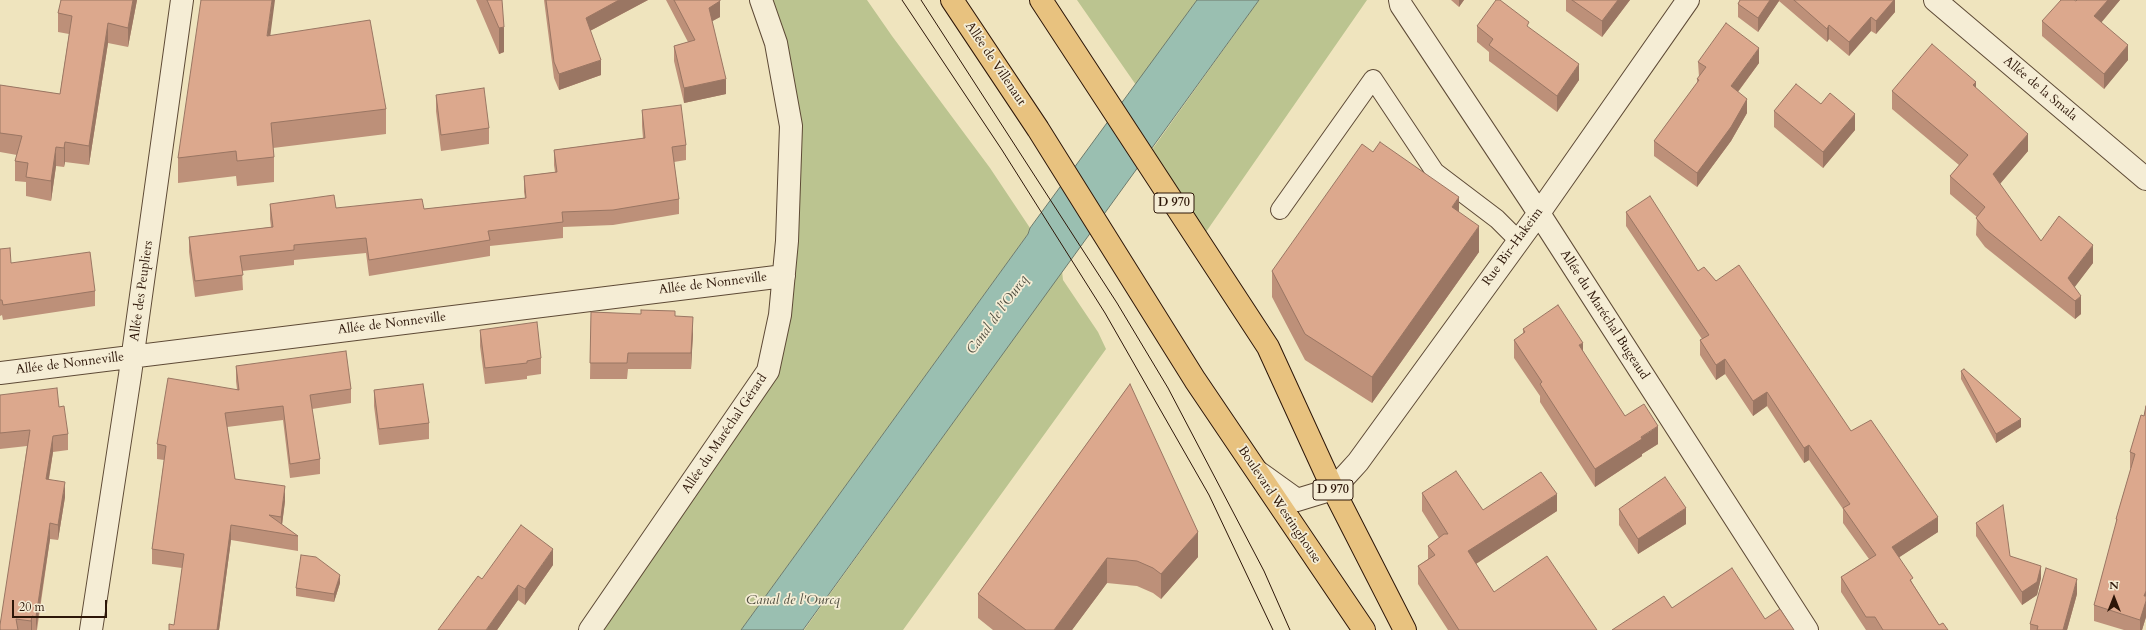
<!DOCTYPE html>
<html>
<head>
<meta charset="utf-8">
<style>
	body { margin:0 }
	#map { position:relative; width:2146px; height:630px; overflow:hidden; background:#efe4be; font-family:Cardo,serif }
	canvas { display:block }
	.north { position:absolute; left:2094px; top:578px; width:40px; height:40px; -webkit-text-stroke:3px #f5edd5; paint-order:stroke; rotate:0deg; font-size:11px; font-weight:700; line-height:16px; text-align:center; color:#2d1608 }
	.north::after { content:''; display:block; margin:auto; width:14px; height:18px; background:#2d1608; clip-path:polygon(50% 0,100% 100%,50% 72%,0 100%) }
	.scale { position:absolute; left:12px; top:600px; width:95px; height:18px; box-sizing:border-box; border:2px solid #2d1608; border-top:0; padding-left:5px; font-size:12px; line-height:14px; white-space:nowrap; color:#2d1608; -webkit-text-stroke:3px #f5edd5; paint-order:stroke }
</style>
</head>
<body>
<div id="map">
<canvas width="2146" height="630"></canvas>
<div class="north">N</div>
<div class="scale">20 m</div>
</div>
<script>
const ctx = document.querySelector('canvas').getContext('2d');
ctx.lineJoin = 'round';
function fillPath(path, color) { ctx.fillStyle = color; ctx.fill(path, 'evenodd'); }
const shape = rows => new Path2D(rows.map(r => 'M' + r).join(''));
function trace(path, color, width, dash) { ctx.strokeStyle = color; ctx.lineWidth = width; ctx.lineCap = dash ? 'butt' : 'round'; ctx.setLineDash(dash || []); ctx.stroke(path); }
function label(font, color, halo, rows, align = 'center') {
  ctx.font = font + ' Cardo,serif'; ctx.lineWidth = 3.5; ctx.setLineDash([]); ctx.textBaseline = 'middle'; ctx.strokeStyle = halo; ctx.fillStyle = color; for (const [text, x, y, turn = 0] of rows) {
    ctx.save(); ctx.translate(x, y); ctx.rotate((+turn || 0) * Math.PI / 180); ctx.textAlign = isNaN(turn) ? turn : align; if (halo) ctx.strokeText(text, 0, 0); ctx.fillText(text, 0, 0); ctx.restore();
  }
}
fillPath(shape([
	[761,0,867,0,892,36,990,168,1030,228,1028,234,741,630,590,630,768,371,791,126],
	[1077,0,1197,0,1136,85],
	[1259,0,1367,0,1199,242,1146,158],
	[1062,271,1063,280,1098,332,1106,349,903,630,804,630]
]), '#bbc490');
const water = shape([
	[1197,0,1259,0,803,630,741,630,1028,234,1030,228,1197,0]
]);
fillPath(water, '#9abfb1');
trace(water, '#6e7b6d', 1);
const service = shape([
	[1280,210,1373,79,1435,172,1497,219,1518,240]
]);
const minor = shape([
	[1400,0,1401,5,1531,201,1807,630],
	[1935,0,2146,179],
	[0,373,784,276],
	[1258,472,1297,500,1333,489,1348,473,1358,462,1539,213,1688,0],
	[91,630,130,375,182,0],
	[590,630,768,371,780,315,787,241,791,126,776,43,761,0]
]);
const primary = shape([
	[952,0,1038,129,1195,380,1364,630],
	[1041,0,1268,347,1333,489,1405,630]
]);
trace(service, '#5e4a36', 20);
trace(minor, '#5e4a36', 24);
trace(primary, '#2d1608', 24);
trace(service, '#f5edd5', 18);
trace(minor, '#f5edd5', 22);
trace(primary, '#e8c27f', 22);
trace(shape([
	[902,0,1002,150,1105,313,1209,495,1273,630],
	[921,0,1117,303,1168,388,1264,571,1290,630]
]), '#2d1608', 1);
fillPath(shape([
	[137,0,128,47,108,43,89,165,65,162,64,167,56,166,51,201,26,196,26,182,15,181,15,161,17,155,0,152,0,85,60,94,69,34,58,32,58,13],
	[476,0,502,0,504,52,499,54],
	[544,0,648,0,590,31,601,75,559,90,554,78],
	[666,0,720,0,720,17,712,21,726,94,684,103,674,61,674,46,688,42],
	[1451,0,1464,0,1459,7],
	[1566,0,1630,0,1602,37,1566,11],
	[1740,0,1895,0,1895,12,1876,34,1871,31,1849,56,1829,39,1827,42,1779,1,1758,32,1738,17,1738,4],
	[2077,0,2120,0,2101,23,2128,60,2104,89,2042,36,2042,21],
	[1477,26,1529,28,1579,80,1557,112,1489,61,1489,52,1477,42],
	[271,36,386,109,386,134,273,148,274,157,274,182,237,186,236,176,178,183,178,158],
	[1698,62,1759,63,1738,92,1747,113,1731,141,1697,187,1654,156,1654,141,1697,83,1697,79,1699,77],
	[1976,88,2028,151,2000,184,2041,241,2093,263,2074,287,2081,314,2075,319,1985,247,1976,235,1977,217,1950,194,1950,176,1959,165,1892,109,1892,91],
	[436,95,489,128,489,144,441,151,436,111],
	[1821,104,1855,130,1823,168,1774,127,1774,111],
	[642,110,686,145,686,160,674,162,679,199,679,214,613,225,563,227,563,238,490,246,490,256,369,276,366,253,294,260,294,265,242,271,243,290,195,297,189,252,189,237,271,227,270,219,270,204,336,208,424,209,525,198,524,192,524,176,555,172,554,165,554,150,643,138,642,126],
	[1373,152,1459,212,1479,252,1372,403,1305,360,1272,297,1272,271],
	[1626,212,1698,271,1851,431,1938,532,1899,557,1913,584,1939,625,1948,630,1866,630,1841,592,1841,577,1869,559,1843,523,1843,509,1809,460,1804,463,1767,406,1753,416,1725,374,1716,380,1700,355,1700,340,1702,339,1626,226],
	[0,249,11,263,95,291,95,306,3,320,2,315,0,316],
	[591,312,675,316,693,333,691,369,628,369,627,379,590,379],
	[1523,329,1583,352,1625,416,1658,444,1642,454,1642,456,1595,487,1540,402,1540,396,1514,358,1514,340,1523,334],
	[480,330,541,358,541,374,527,376,527,379,485,384,480,346],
	[236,366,351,389,351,403,312,409,320,459,320,474,290,478,283,420,227,427,235,479,285,501,282,525,298,536,298,551,231,540,219,630,169,630,174,625,182,568,152,564,152,549,164,460,157,459,157,444,237,389,236,381],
	[1961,371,2021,427,1996,443,1961,379],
	[1130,384,1198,557,1161,599,1153,593,1137,586,1107,583,1072,630,993,630,978,618,978,594],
	[374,390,429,423,429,439,379,445,374,406],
	[0,395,59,407,68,434,68,450,53,452,49,479,65,497,58,540,50,539,37,630,0,630,27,446,0,449],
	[2146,406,2146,617,2142,630,2124,630,2094,621,2094,605,2116,525,2116,519,2131,468,2130,468,2130,452,2144,416],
	[1422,493,1483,510,1557,511,1476,564,1494,592,1597,630,1448,630,1418,584,1418,566,1428,559,1428,546,1439,538,1422,511],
	[1619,509,1686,524,1638,554,1619,525],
	[1976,523,2010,556,2041,578,2037,595,2022,605,1976,536],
	[553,565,525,605,518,600,497,630,482,579],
	[340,583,334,602,296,596,296,588],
	[2077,594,2067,630,2030,630,2030,624]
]), '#bd9079');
fillPath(shape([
	[133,0,137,0,128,47,128,28],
	[272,0,275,0,267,61,267,36],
	[619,0,648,0,586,33,586,18],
	[1459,0,1464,0,1459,7],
	[1618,0,1630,0,1602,37,1602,21],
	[1770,0,1779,0,1779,1,1758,32,1758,18],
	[1894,0,1895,0,1895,12,1876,34,1876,21],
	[2108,0,2120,0,2094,31,2094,16],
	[720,1,720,17,709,23,709,8],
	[1871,17,1871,31,1849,56,1849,42],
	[108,23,108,43,89,165,89,146],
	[1829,25,1829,39,1827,42,1827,29],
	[504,27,504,52,499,54,499,28],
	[2128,45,2128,60,2104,89,2104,74],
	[1759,48,1759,63,1731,101,1731,86],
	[601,60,601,75,559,90,559,74],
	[1579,64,1579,80,1557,112,1557,96],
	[726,79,726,94,684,103,684,88],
	[1976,82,1976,100,1973,85],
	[1747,99,1747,113,1731,141,1697,187,1697,173],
	[1855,114,1855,130,1823,168,1823,152],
	[2028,134,2028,151,1993,192,1993,174],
	[65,142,65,162,64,167,64,148],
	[56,147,56,166,51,201,51,181],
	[1459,197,1459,223,1452,207],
	[1479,226,1479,252,1372,403,1372,377],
	[2093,245,2093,263,2068,296,2068,278],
	[2081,296,2081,314,2075,319,2075,301],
	[693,317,693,333,691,369,691,353],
	[1583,343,1583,360,1579,345],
	[1725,359,1725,374,1716,380,1716,365],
	[1767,392,1767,406,1753,416,1753,401],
	[2021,419,2021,427,1996,443,1996,434],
	[1658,426,1658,444,1642,454,1642,456,1595,487,1595,469],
	[53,436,53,452,46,495,46,479],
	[1809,445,1809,460,1804,463,1804,448],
	[65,482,65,497,58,540,58,525],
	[285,486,285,501,281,532,281,517],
	[1557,494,1557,511,1468,569,1468,551],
	[1686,508,1686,524,1638,554,1638,539],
	[1938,517,1938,532,1892,562,1892,547],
	[50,523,50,539,36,630,36,617],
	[231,525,231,540,219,630,217,630],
	[1198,532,1198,557,1161,599,1161,574],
	[553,549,553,565,525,605,525,589],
	[1107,558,1107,583,1072,630,1054,630],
	[2041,566,2041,578,2037,595,2022,605,2022,592],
	[340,575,340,583,334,602,334,594],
	[2077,579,2077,594,2067,630,2063,630],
	[518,585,518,600,497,630,486,630],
	[2146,591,2146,617,2142,630,2140,630,2140,620,2144,596],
	[32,616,32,630,31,630,31,621]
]), '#9a7663');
const building = shape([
	[61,0,133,0,128,28,108,23,89,146,65,142,64,148,56,147,51,181,26,177,28,163,15,161,22,136,0,133,0,85,60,94,72,16,58,13,61,0],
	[201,0,272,0,267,36,370,20,386,109,271,123,274,157,237,161,236,151,178,158,201,0],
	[487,0,502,0,504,27,499,28,487,0],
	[546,0,619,0,586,18,601,60,559,74,554,62,546,0],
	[674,0,720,0,720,1,709,8,726,79,684,88,674,46,695,40,674,0],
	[1496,0,1500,0,1529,22,1527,26,1579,64,1557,96,1489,45,1493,39,1477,26,1496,0],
	[1572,0,1618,0,1602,21,1572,0],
	[1740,0,1770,0,1758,18,1738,4,1740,0],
	[1794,0,1894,0,1876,21,1871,17,1849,42,1829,25,1827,29,1794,0],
	[2061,0,2074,0,2076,1,2077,0,2108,0,2094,16,2128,45,2104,74,2042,21,2061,0],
	[1726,23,1759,48,1731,86,1747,99,1731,127,1697,173,1654,141,1699,80,1697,79,1706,67,1698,62,1726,23],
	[1932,44,1976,82,1973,85,2028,134,1993,174,2041,241,2059,216,2093,245,2068,278,2081,296,2075,301,1985,229,1976,218,1985,207,1950,176,1968,155,1892,91,1932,44],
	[1796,84,1821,104,1830,93,1855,114,1823,152,1774,111,1796,84],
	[484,88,489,128,441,135,436,95,484,88],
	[681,105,686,145,672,147,679,199,613,210,562,212,563,222,488,231,490,240,369,260,366,238,294,245,294,250,240,256,243,275,195,281,189,237,273,227,270,204,334,195,336,208,422,199,424,209,526,198,524,176,557,172,554,150,645,138,642,110,681,105],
	[1380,142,1459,197,1452,207,1479,226,1372,377,1305,334,1272,271,1362,144,1373,152,1380,142],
	[1650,196,1698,271,1704,267,1716,281,1739,265,1851,431,1871,420,1938,517,1892,547,1913,578,1910,580,1939,625,1943,623,1948,630,1883,630,1875,617,1866,617,1841,577,1876,555,1843,508,1850,504,1809,445,1804,448,1767,392,1753,401,1725,359,1716,365,1700,340,1709,335,1626,212,1650,196],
	[10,248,11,263,90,252,95,291,3,305,2,300,0,300,0,249,10,248],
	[1558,305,1583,343,1579,345,1625,416,1644,404,1658,426,1641,437,1642,439,1595,469,1540,384,1542,382,1514,340,1525,332,1523,329,1558,305],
	[641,310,675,311,675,316,693,317,691,353,628,353,627,363,590,363,591,312,641,314,641,310],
	[537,322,541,358,527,361,527,363,485,368,480,330,537,322],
	[346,351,351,389,310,395,320,459,290,464,283,406,225,413,235,479,285,486,281,517,269,515,298,536,231,525,217,630,169,630,169,624,174,625,184,554,152,549,166,446,157,444,168,378,239,390,236,366,346,351],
	[1964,369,2021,419,1996,434,1961,371,1964,369],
	[423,384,429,423,379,429,374,390,423,384],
	[1130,384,1198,532,1161,574,1153,568,1137,561,1107,558,1054,630,1026,630,978,594,1130,384],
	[57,388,59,407,64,406,68,434,53,436,46,479,65,482,58,525,50,523,36,617,32,616,31,621,16,619,18,630,0,630,0,625,30,430,0,433,0,395,57,388],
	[2146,406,2146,591,2144,596,2146,596,2146,601,2140,620,2094,605,2117,519,2116,519,2135,454,2130,452,2141,415,2144,416,2146,406],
	[1456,471,1483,510,1541,472,1557,494,1468,551,1494,592,1547,556,1597,630,1459,630,1418,566,1435,555,1428,546,1444,534,1448,534,1422,493,1456,471],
	[1665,477,1686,508,1638,539,1619,509,1665,477],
	[2003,505,2010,556,2041,566,2037,582,2022,592,1976,523,2003,505],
	[521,525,553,549,525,589,518,585,486,630,438,630,478,576,482,579,521,525],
	[301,555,316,557,340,575,334,594,296,588,301,555],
	[1732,568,1765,619,1780,609,1794,630,1612,630,1664,596,1672,608,1732,568],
	[2046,568,2077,579,2063,630,2037,630,2038,626,2030,624,2046,568]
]);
fillPath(building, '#dca88d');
trace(building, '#9a7663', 1);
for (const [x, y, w] of [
	[1174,203,40],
	[1333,490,40]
]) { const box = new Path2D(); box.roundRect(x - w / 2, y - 10, w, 20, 3); ctx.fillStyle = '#f5edd5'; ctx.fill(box); trace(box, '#2d1608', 1); }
label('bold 12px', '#2d1608', null, [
	["D 970",1174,203],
	["D 970",1333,490]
]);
label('13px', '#2d1608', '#f5edd5', [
	["Allée de Villenaut",995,64,56],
	["Allée de la Smala",2040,89,40],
	["Rue Bir-Hakeim",1513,247,-54],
	["Allée de Nonneville",713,284,-7],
	["Allée des Peupliers",142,291,-82],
	["Allée du Maréchal Bugeaud",1604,315,57],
	["Allée de Nonneville",392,324,-7],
	["Allée de Nonneville",70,364,-7],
	["Allée du Maréchal Gérard",725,434,-56],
	["Boulevard Westinghouse",1279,505,56]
]);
label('italic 14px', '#535143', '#f5edd5', [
	["Canal de l'Ourcq",998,315,-54],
	["Canal de l'Ourcq",793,601]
]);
</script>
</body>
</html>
